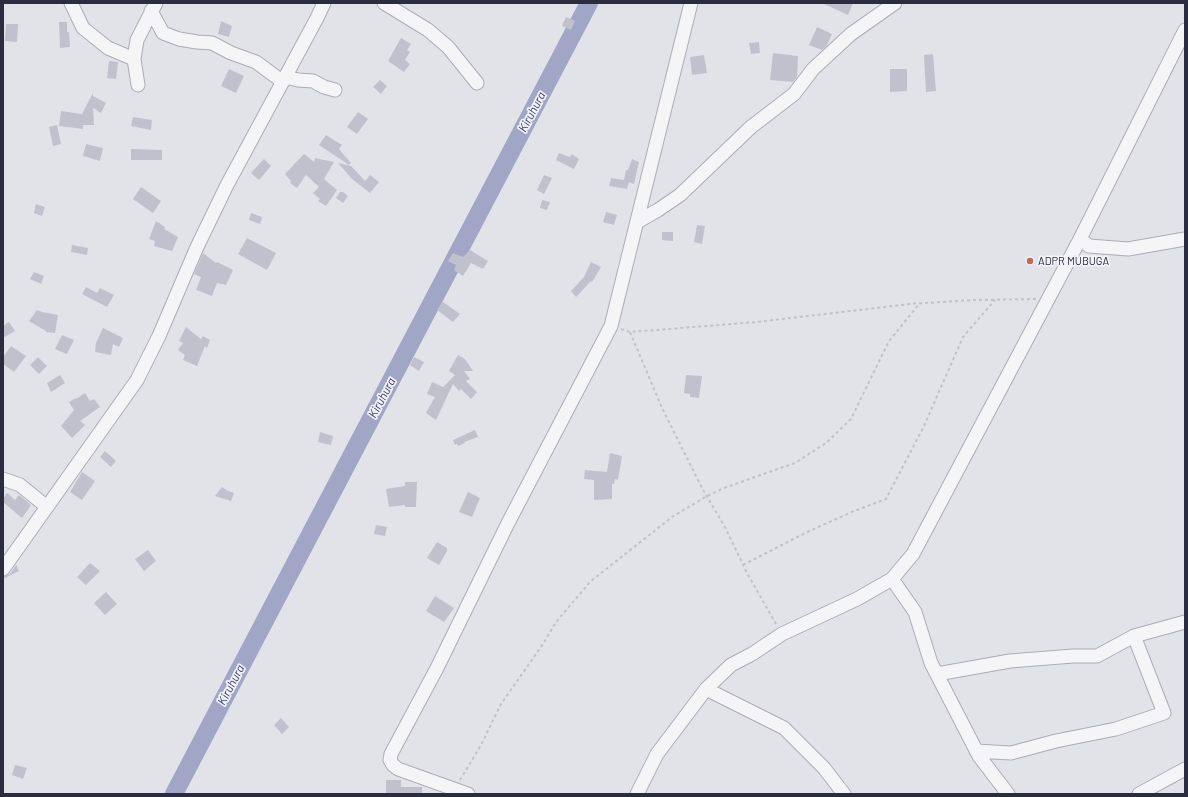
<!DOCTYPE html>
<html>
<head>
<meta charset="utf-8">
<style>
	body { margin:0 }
	#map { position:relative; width:1188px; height:797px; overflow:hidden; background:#e2e3e9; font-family:Barlow,sans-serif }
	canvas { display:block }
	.frame { position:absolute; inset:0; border:4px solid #2c2c40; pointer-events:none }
</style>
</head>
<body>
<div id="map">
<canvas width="1188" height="797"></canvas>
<div class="frame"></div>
</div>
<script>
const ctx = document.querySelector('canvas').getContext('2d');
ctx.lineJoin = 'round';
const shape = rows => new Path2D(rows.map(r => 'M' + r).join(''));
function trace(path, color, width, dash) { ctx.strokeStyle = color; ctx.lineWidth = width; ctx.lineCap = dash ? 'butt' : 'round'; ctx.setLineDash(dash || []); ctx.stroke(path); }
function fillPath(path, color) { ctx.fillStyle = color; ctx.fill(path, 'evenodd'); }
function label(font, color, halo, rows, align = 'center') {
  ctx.font = font + ' Barlow,sans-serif'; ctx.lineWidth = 3.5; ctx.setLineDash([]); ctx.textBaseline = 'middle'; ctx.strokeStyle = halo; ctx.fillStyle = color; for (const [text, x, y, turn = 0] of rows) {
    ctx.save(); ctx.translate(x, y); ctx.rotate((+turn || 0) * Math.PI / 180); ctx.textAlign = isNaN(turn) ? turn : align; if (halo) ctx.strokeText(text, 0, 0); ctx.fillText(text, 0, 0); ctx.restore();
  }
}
trace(shape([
	[174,794,589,3]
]), '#a1a6c6', 18);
fillPath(shape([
	[822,3,853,3,848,15],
	[566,17,575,21,571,30,562,26],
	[221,21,232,26,229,37,218,34],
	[59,22,67,22,67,32,69,32,70,47,60,48],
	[6,24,18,24,17,42,5,41],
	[817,27,832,34,827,45,822,50,809,45],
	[401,38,411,44,407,50,410,52,405,60,410,64,404,72,388,61],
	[759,42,760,53,751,54,749,43],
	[773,53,798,56,797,77,793,82,770,80],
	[933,54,936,91,926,92,924,55],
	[704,55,707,73,692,75,690,57],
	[109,61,118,62,116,79,107,78],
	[229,69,244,76,236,93,221,86],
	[890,69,907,69,907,91,890,92],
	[380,80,387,86,381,94,373,87],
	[93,93,93,96,106,103,101,113,93,108,94,125,83,125,83,129,59,126,61,111,82,114],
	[358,112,368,119,357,134,347,127],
	[133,117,152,120,151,130,131,126],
	[57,125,61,144,53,146,49,127],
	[326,135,342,145,339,149,351,163,349,165,319,145],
	[86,144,103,148,100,161,83,156],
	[131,149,162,150,162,160,131,160],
	[559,153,570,157,572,154,579,159,574,169,556,160],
	[304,154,314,162,315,158,334,162,324,179,337,190,326,206,318,201,320,199,313,193,319,187,306,175,297,188,290,183,291,181,285,174],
	[264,159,271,166,259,180,251,173],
	[632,159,639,162,634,184,629,182,627,189,609,186,611,178,624,180,626,170,628,170],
	[338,163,351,166,365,181,370,175,379,182,370,193,352,179],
	[544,175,552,178,544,194,537,190],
	[141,187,161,201,153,213,133,199],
	[340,192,343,192,348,196,343,203,336,198],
	[542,200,550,202,547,210,540,208],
	[36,204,45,207,42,216,34,213],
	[606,212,617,215,614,225,603,222],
	[251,213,262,217,260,224,249,220],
	[156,221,165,227,164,229,178,237,172,251,154,246,155,241,149,239],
	[697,225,705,226,702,244,694,242],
	[662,232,673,232,673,241,662,240],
	[247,238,276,253,267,270,238,254],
	[72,245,88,248,87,255,71,252],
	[470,250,488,261,483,269,471,263,463,276,454,270,456,265,448,261,453,253,463,257],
	[203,253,216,263,217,262,233,270,226,285,217,283,212,296,196,290,201,277,194,274],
	[591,262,601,267,592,282,591,281,576,297,571,291,584,277],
	[34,272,44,276,41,284,30,279],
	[86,287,97,293,100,288,114,295,107,307,82,294],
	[443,302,460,314,453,322,437,310],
	[37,310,42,312,58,315,55,333,46,332,46,331,29,321],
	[9,322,15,331,3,338,3,326],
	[186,327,201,339,203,336,210,340,207,348,205,346,197,366,183,360,185,355,178,350,183,343,179,341],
	[103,328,123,338,119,347,113,344,111,355,95,352,96,343],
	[62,335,74,340,67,354,55,349],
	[11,346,26,356,14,372,3,364,3,357],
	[458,355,465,359,473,371,464,371,470,379,466,381,477,392,471,399,461,389,459,391,453,384,436,420,426,413,435,397,427,394,432,382,443,387,455,375,449,371],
	[38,357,47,366,39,374,30,365],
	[414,357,424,362,419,371,410,365],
	[60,375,65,383,51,392,47,383],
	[686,375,702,376,699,398,690,397,690,394,684,393],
	[85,393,90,401,94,399,100,407,80,421,85,425,72,438,61,426,74,410,69,402,76,398,76,399],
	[475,430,478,437,464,442,465,443,458,446,457,444,455,445,453,440],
	[320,432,333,436,331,445,318,442],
	[105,451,116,461,111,467,100,457],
	[610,453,622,456,618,480,615,479,614,484,612,484,612,499,594,500,594,480,584,479,585,470,607,472],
	[82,472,95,481,82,500,70,492],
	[405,482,417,482,416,507,405,507,405,505,389,507,386,489,405,486],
	[222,487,228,491,234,493,231,501,215,496],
	[468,492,480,498,472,517,459,512],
	[7,493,15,500,19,495,31,505,22,518,3,502,3,499],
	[376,525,387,527,385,536,374,534],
	[437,542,447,548,447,551,439,565,427,558],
	[148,550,156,561,144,571,135,559],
	[90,563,100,571,86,585,77,577],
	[16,565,19,571,3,579,3,577,10,574],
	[106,592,117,604,105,615,94,603],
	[435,596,454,608,444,622,426,611],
	[281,718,289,727,282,734,274,725],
	[15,765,27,768,23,779,12,775],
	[386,780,401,780,401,787,422,787,422,794,386,794]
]), '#c0c1cc');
const minor = shape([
	[71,3,83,28,108,48,134,59,138,85],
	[384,3,428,30,448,47,477,83],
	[151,11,163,33,179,39,197,42,212,43,231,53,256,62,283,82],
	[134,59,137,40,156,3],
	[285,77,298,80,313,81,324,87,335,90],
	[637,222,658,210,680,195,751,127,794,94,813,69,851,34,895,3],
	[1080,239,1089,246,1128,249,1185,239],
	[3,479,20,485,47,507],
	[3,569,137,380,159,336,197,247,227,185,317,18,324,3],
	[892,579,915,612,931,663,979,756,1008,794],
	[937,674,1010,661,1073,656,1097,656,1134,636,1185,622],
	[706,689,784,728,824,768,844,794],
	[976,751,1011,753,1056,741,1116,729,1164,713,1134,636],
	[468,794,398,769,393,765,390,760,391,754,437,668,508,523,611,326,691,3],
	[637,794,657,754,706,689,731,665,752,654,782,634,857,599,892,579,913,554,1080,239,1185,30],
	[1139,794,1185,769]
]);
trace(minor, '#abacb6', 15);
trace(shape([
	[621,329,630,332,757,322,910,304,973,300,1037,299],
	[630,332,662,408,702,488,726,529,747,573,776,624],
	[743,565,807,532,854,511,886,499,924,426,963,337,995,300],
	[460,780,481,745,501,704,543,644,556,622,591,581,672,517,707,496,724,488,795,463,826,443,851,419,889,341,920,303]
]), '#c1c1c8', 2, [3, 3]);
trace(minor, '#f5f5f8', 13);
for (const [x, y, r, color] of [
	[1030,261,4,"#c16955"]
]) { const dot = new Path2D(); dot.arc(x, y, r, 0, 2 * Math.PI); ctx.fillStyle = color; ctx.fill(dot); trace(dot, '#f2f2f7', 1.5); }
label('11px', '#2c2c40', '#f2f2f7', [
	["ADPR MUBUGA",1038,261]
], 'left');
label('italic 12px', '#3a4070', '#f2f2f7', [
	["Kiruhura",532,112,-62],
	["Kiruhura",382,398,-62],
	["Kiruhura",231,685,-62]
]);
</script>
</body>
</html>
